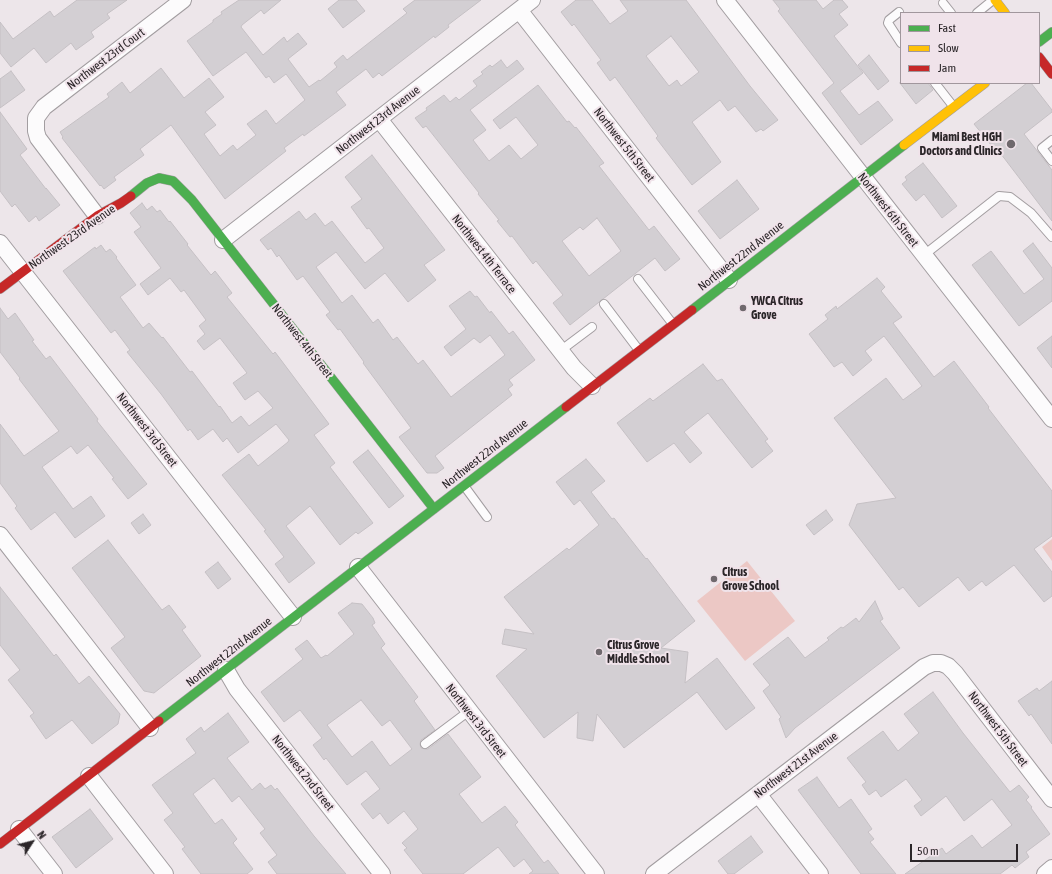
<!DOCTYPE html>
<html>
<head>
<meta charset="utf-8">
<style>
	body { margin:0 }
	#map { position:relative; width:1052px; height:874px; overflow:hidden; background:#ede6ea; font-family:"Asap Condensed",sans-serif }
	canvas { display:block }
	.legend { position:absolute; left:900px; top:12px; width:140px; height:72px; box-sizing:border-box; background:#f0e3ea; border:1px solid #a1979d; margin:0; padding:5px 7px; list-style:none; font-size:12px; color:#2b2629 }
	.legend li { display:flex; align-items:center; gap:8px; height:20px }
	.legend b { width:20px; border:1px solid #a1979d }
	.north { position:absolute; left:12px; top:822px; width:40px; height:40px; -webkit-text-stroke:3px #f0e3ea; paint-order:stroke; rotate:54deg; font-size:11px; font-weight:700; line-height:16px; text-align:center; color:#2b2629 }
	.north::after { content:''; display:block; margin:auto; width:14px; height:18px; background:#2b2629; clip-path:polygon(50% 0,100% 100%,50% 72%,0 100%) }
	.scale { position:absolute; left:910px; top:844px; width:108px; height:18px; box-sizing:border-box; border:2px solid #2b2629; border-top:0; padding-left:5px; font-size:12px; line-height:14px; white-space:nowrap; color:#2b2629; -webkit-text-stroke:3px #f0e3ea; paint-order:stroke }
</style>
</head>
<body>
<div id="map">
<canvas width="1052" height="874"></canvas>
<ul class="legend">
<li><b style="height:5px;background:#4caf50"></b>Fast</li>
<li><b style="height:5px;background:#ffc107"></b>Slow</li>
<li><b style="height:5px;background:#c62828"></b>Jam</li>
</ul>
<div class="north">N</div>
<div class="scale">50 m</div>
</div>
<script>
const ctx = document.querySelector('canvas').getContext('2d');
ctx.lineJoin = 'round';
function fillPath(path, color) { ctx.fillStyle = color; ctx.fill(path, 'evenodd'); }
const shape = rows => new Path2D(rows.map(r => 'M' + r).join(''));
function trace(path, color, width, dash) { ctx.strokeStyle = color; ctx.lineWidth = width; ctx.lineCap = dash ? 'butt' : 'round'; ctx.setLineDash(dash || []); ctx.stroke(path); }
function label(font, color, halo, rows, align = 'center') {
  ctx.font = font + ' "Asap Condensed",sans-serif'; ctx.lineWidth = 4; ctx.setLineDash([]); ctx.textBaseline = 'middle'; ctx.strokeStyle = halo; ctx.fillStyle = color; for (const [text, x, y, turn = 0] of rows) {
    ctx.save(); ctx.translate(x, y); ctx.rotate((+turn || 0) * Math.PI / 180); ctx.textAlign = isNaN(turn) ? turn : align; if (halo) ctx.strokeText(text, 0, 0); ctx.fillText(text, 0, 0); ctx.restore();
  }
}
fillPath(shape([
	[1052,539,1052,561,1042,547],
	[747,561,795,621,745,661,697,601]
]), '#ecc8c5');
const building = shape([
	[77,0,127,0,107,14,110,18,91,32,94,37,76,50,71,43,46,63,34,48,11,67,0,53,0,22,13,39,50,11,54,17,77,0],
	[239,0,281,0,264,14,261,10,242,25,241,27,263,55,284,37,287,42,298,33,307,44,288,59,309,87,319,80,320,81,337,67,334,63,343,55,347,60,407,13,403,9,415,0,481,0,448,25,449,27,435,38,434,36,382,76,379,73,373,78,366,69,336,92,346,105,304,136,303,134,284,148,286,151,225,199,171,125,140,149,144,155,114,177,116,180,104,189,101,185,100,186,62,138,63,137,60,132,109,97,107,94,122,82,130,93,161,68,184,98,209,78,224,97,205,112,216,125,204,134,220,156,233,145,237,150,256,135,247,124,266,110,276,124,305,100,286,74,274,83,269,76,266,78,246,52,213,76,187,41,213,22,213,20,222,14,221,12,239,0],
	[339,0,356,0,365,11,343,28,328,9,339,0],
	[576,0,592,0,610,24,628,11,620,0,686,0,750,86,778,120,763,131,761,129,756,132,735,106,728,111,720,100,692,122,721,162,692,185,656,138,658,136,615,77,610,81,597,63,601,60,574,24,572,26,561,12,576,0],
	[671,36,699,72,681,86,677,80,669,86,646,56,671,36],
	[773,0,816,0,823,9,834,0,842,0,848,7,839,14,848,25,834,36,863,73,840,91,859,115,878,101,893,120,861,145,822,93,834,83,778,11,780,9,773,0],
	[869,55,889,81,878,90,858,65,869,55],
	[501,60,507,68,517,60,524,69,470,110,486,130,473,140,489,161,509,145,521,159,538,145,516,117,500,129,493,120,538,85,567,122,569,121,575,128,576,127,604,163,599,166,649,230,654,226,680,259,665,271,655,258,570,325,553,303,563,295,536,261,533,264,512,236,510,237,497,221,499,220,478,194,479,193,426,126,423,128,415,118,427,110,426,108,444,95,450,102,456,97,459,100,477,86,473,81,483,74,481,72,490,65,492,67,501,60],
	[597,218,621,251,589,276,562,241,580,227,583,230,597,218],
	[11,71,25,90,0,108,0,79,11,71],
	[900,83,928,83,933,90,916,104,900,83],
	[1027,83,1031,83,1052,110,1052,112,1024,134,1052,170,1052,221,1001,154,999,155,974,124,1027,83],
	[0,112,27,149,20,155,46,189,46,188,60,205,39,221,36,216,29,222,15,204,12,207,0,191,0,112],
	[372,155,445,250,424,265,436,280,408,302,385,273,365,289,336,252,316,267,342,303,352,295,373,323,378,319,393,340,397,337,418,364,423,360,451,397,505,355,490,335,480,343,474,338,451,356,444,347,466,329,449,306,470,291,475,297,477,296,490,313,491,311,509,334,513,331,535,360,509,380,513,385,508,389,512,395,435,456,444,468,437,473,427,473,399,437,411,428,363,363,364,362,340,329,338,330,326,315,330,312,303,276,297,280,279,255,277,257,271,248,268,250,260,240,299,211,306,220,315,213,325,226,332,221,365,263,384,248,369,228,367,229,351,207,362,199,345,177,372,155],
	[923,163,957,206,942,218,924,194,916,201,902,184,907,180,905,177,923,163],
	[737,180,759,209,720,239,698,211,737,180],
	[142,203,147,210,152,206,157,212,160,210,169,222,170,221,188,244,187,245,211,275,215,271,232,293,227,297,273,354,275,352,329,424,314,435,335,463,330,467,373,523,358,534,356,532,340,545,310,506,286,526,315,563,289,583,275,564,284,557,264,531,266,530,222,475,249,454,258,466,288,442,289,440,276,424,238,453,227,438,223,442,213,429,198,440,190,429,188,431,161,394,127,352,130,350,115,330,111,333,63,271,95,247,96,249,101,245,106,252,110,249,117,257,116,258,136,285,120,297,143,328,149,323,162,338,163,337,190,372,192,371,219,407,220,406,232,423,241,416,249,426,273,408,258,391,245,400,233,383,247,373,220,338,204,350,197,341,205,334,199,326,206,320,184,290,181,292,170,278,148,295,140,284,161,268,134,232,141,227,130,213,142,203],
	[1033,243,1052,268,1052,301,1019,326,972,265,991,251,1024,294,1044,279,1023,251,1033,243],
	[877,278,885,287,881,291,902,317,893,323,934,377,954,361,989,407,988,408,1052,491,1052,536,1034,549,1052,572,1052,596,1044,602,1014,565,986,586,982,581,969,591,958,577,919,607,903,587,899,590,849,525,857,504,896,498,834,418,886,378,903,400,922,386,884,336,865,351,872,360,853,376,842,362,834,367,809,334,828,319,825,315,836,306,837,309,877,278],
	[0,308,8,319,15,313,34,340,32,341,46,359,50,356,98,419,97,421,147,484,128,499,112,479,114,478,88,445,77,454,71,446,42,467,73,509,91,496,105,516,75,538,55,512,31,530,15,508,17,506,0,483,0,424,24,456,59,431,19,379,20,378,0,352,0,308],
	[1052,336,1052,368,1037,348,1052,336],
	[703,364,717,381,722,379,768,439,765,441,773,451,752,468,708,413,684,432,702,453,690,463,674,443,647,462,617,423,650,398,653,401,703,364],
	[368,450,404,496,389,508,353,462,368,450],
	[586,459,605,481,591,492,612,519,614,518,646,559,647,558,695,621,661,648,688,652,685,683,717,658,755,708,726,730,697,692,624,748,597,714,593,741,577,738,578,712,544,738,496,676,527,649,502,644,505,629,534,634,504,597,567,548,569,550,599,525,580,500,574,505,556,482,586,459],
	[826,510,833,520,814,535,806,525,826,510],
	[143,514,151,525,139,534,131,523,143,514],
	[108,540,162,610,169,605,186,627,182,630,201,656,154,693,144,691,111,648,125,637,72,568,108,540],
	[218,562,231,579,218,589,205,572,218,562],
	[0,587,54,656,56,654,79,684,89,676,120,714,118,724,92,744,72,720,46,739,30,716,34,713,8,680,20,670,0,645,0,587],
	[875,601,883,619,880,621,900,648,795,728,786,738,779,719,781,717,763,691,770,685,753,664,788,637,805,658,829,640,827,638,841,627,843,628,856,618,859,622,875,601],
	[352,603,362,604,373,618,375,623,372,625,385,644,381,648,418,697,414,701,435,730,421,740,420,744,421,748,425,749,428,749,448,734,481,777,459,794,482,823,505,806,518,822,515,825,544,863,548,860,559,874,529,874,533,871,524,859,514,867,498,847,463,874,423,874,404,850,407,848,402,843,418,829,404,811,388,824,380,813,373,819,361,804,380,789,366,771,347,785,326,758,324,760,313,745,322,738,300,710,284,722,261,692,303,659,295,649,307,640,321,658,326,655,327,656,354,634,338,613,352,603],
	[361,700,382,726,390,720,412,749,390,766,372,741,352,757,327,725,361,700],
	[1052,681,1052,744,1031,714,1029,716,1018,701,1037,688,1039,691,1052,681],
	[933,692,963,733,1010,792,1019,785,1029,797,1026,800,1032,807,1031,808,1050,834,1026,852,1029,857,1015,868,1012,865,1000,874,905,874,942,848,946,854,972,835,982,848,1012,825,992,799,964,821,946,796,921,816,914,806,922,800,906,779,881,797,876,790,869,795,862,785,866,782,847,758,883,731,898,751,919,733,904,714,933,692],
	[228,713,249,742,227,758,252,790,260,783,265,789,271,785,275,790,277,788,314,836,346,874,277,874,268,862,277,855,260,833,265,829,239,796,232,802,214,778,193,794,215,824,222,819,237,839,233,843,253,869,247,874,201,874,182,849,185,847,164,820,173,813,152,785,196,753,186,739,201,727,204,732,228,713],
	[817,777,839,808,851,799,872,829,868,832,874,839,870,842,896,874,861,874,798,790,817,777],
	[90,809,113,839,76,868,52,837,90,809],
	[751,836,763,852,734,874,728,874,718,861,751,836]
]);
fillPath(building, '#d3cfd3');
trace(building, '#c5c0c4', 1);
const lane = shape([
	[943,3,951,13],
	[899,12,889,20,888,23,901,43],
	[977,13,993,0],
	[935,83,953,106],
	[1052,140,1042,148,1052,161],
	[924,255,999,196,1010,197,1031,213,1052,237],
	[638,279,672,323],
	[604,304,638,349],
	[560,351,592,327],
	[465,487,487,517],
	[425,744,469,711]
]);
const street = shape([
	[725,0,1052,419],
	[519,10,729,280],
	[379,119,574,368,592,386],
	[97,216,38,138,36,131,36,118,44,107,183,0],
	[223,240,532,0],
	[0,243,293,617],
	[0,535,150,728],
	[358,567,596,874],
	[226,670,237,689,382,874],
	[89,776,165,874],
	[758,794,820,874],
	[19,829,54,874],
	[654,874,924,667,933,663,941,663,948,666,955,673,1052,799],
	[1045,874,1052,868]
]);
const fast = shape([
	[1039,42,1052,32],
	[131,196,147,183,159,178,173,181,192,200,434,509],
	[692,310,904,145],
	[159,721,566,407]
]);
const slow = shape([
	[995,0,1005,13],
	[904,145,985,83]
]);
const jam = shape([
	[1039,57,1052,74],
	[0,289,97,216,121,203,131,196],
	[566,407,692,310],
	[0,844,159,721]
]);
trace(lane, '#a29da0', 10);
trace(street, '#a29da0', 18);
trace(fast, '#a29da0', 10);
trace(slow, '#a29da0', 10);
trace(jam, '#a29da0', 10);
trace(lane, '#fcfbfc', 8);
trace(street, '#fcfbfc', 16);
trace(fast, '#4caf50', 9);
trace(slow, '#ffc107', 9);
trace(jam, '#c62828', 9);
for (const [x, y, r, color] of [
	[1011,144,5,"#6f696d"],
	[743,308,4,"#6f696d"],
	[714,579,4,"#6f696d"],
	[599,652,4,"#6f696d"]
]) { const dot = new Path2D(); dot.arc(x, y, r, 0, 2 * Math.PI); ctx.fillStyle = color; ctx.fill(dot); trace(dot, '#f0e3ea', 1.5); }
label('12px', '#2b2629', '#f0e3ea', [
	["Northwest 23rd Court",106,59,-37],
	["Northwest 23rd Avenue",378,120,-38],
	["Northwest 5th Street",624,145,52],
	["Northwest 6th Street",888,210,52],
	["Northwest 23rd Avenue",72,237,-35],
	["Northwest 4th Terrace",484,254,52],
	["Northwest 22nd Avenue",741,256,-38],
	["Northwest 4th Street",302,341,52],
	["Northwest 3rd Street",147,430,52],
	["Northwest 22nd Avenue",485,454,-38],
	["Northwest 22nd Avenue",229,652,-38],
	["Northwest 3rd Street",476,721,52],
	["Northwest 5th Street",998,729,53],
	["Northwest 21st Avenue",796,765,-37],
	["Northwest 2nd Street",303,773,52]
]);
label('bold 12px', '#2b2629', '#f0e3ea', [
	["Miami Best HGH",1002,137,"right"],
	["Doctors and Clinics",1002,151,"right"],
	["YWCA Citrus",751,301],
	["Grove",751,315],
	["Citrus",722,572],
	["Grove School",722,586],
	["Citrus Grove",607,645],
	["Middle School",607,659]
], 'left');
</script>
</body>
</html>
